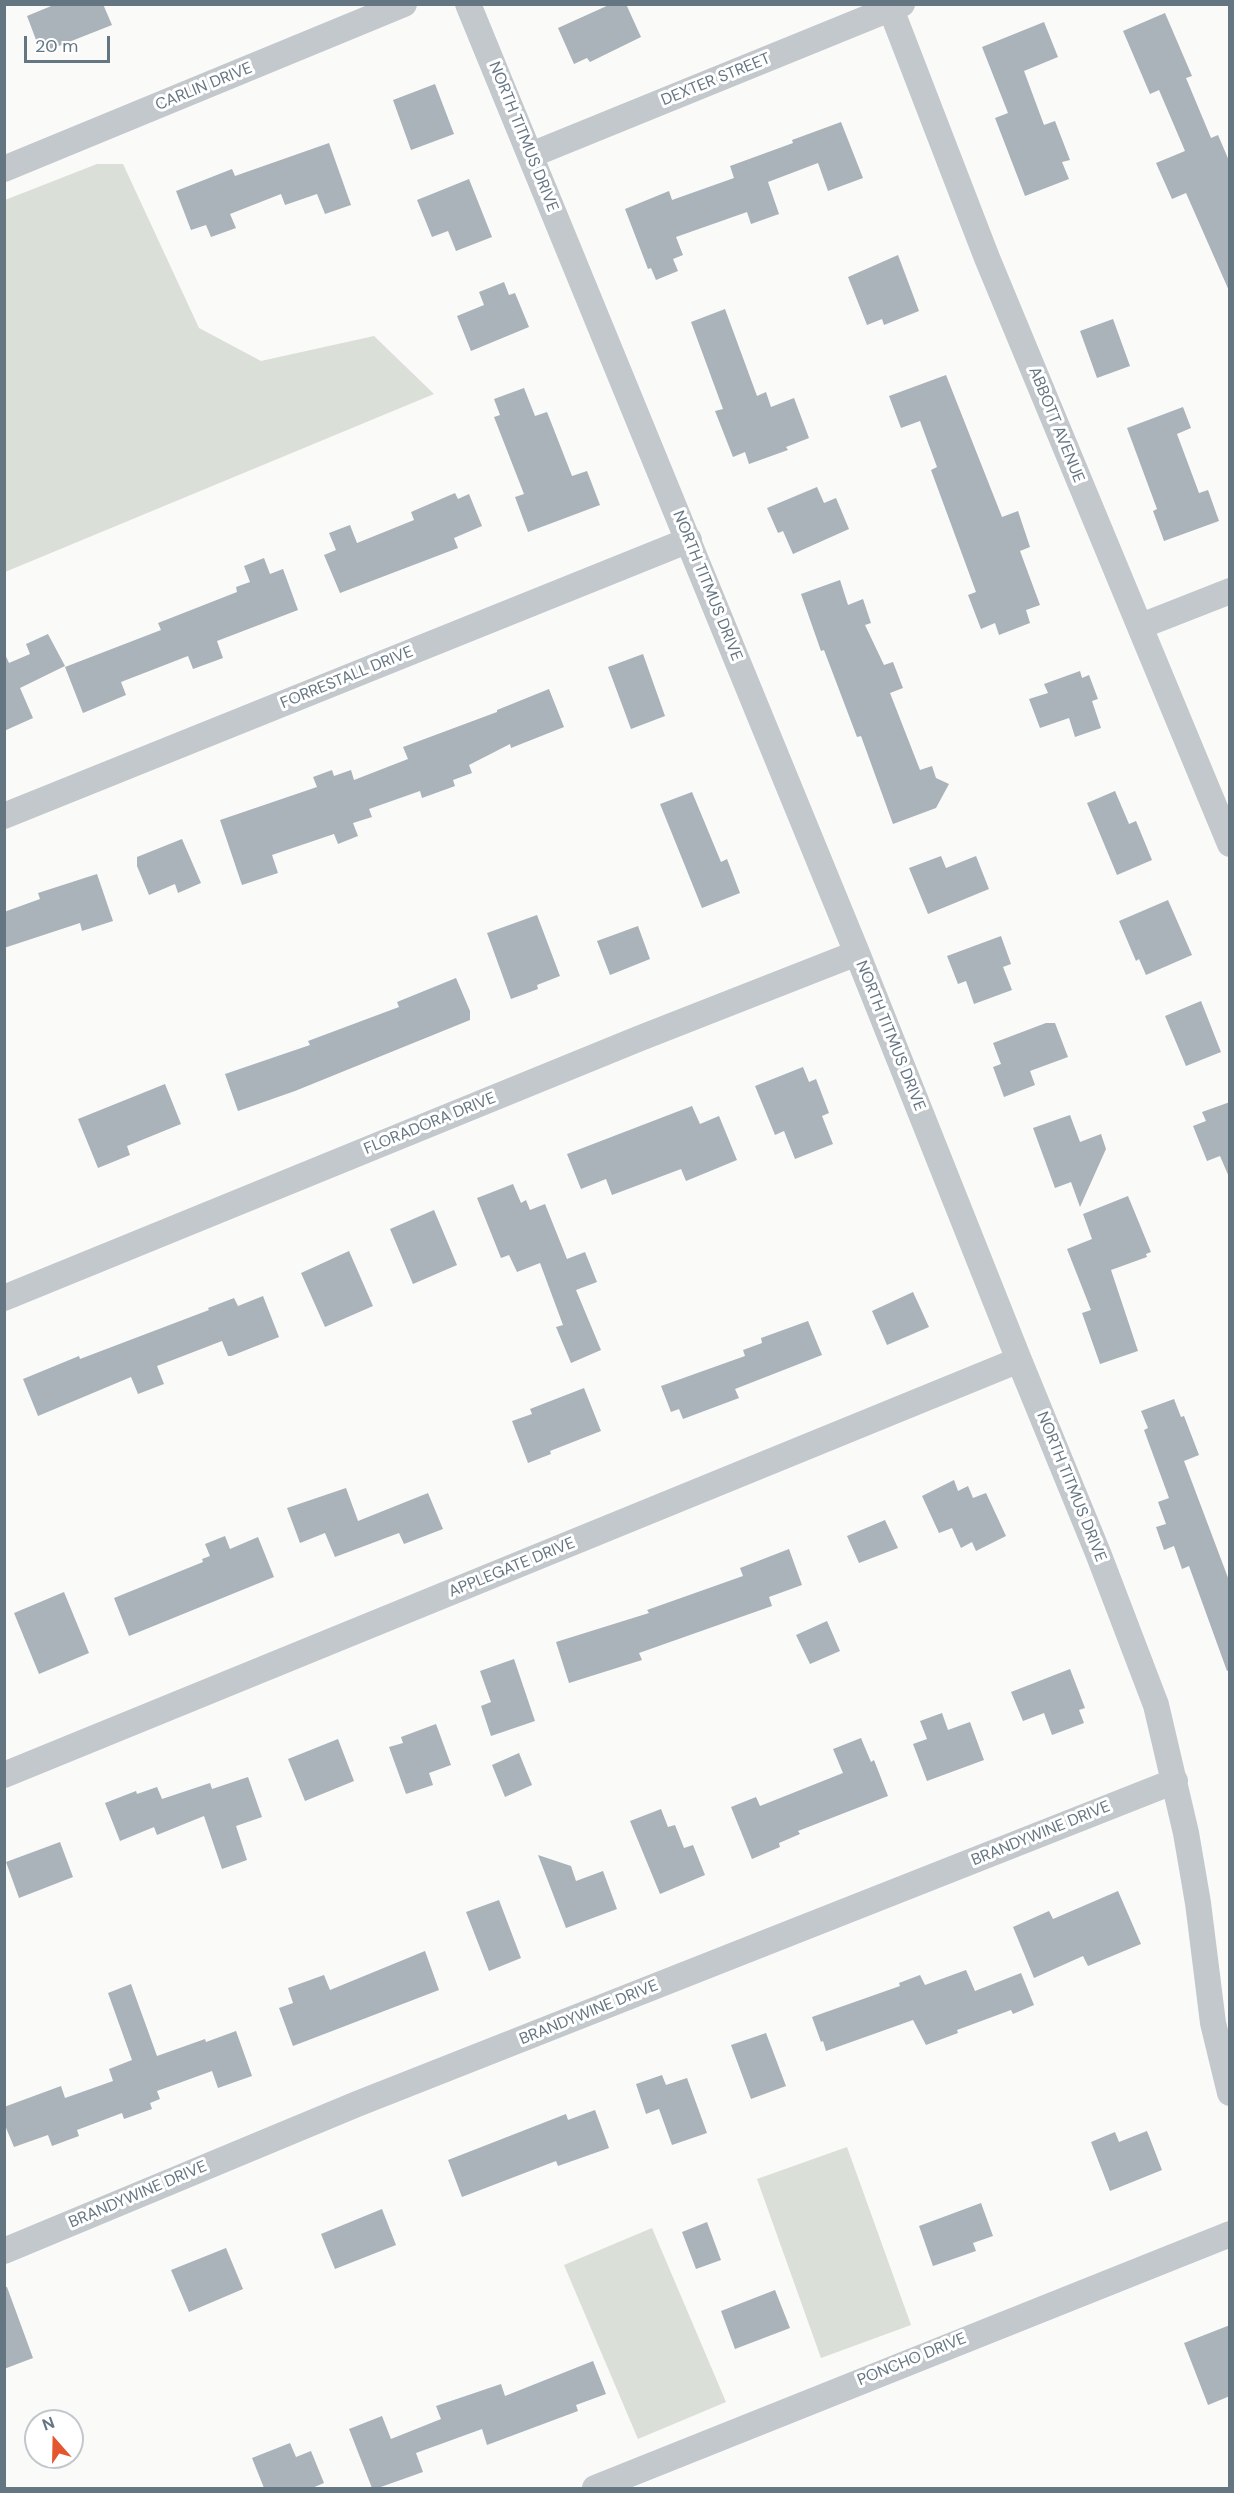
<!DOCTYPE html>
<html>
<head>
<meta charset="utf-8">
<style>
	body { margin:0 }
	#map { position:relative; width:1234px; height:2493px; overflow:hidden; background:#fafaf8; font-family:"DM Sans",sans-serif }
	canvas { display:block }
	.frame { position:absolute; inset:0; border:6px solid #657683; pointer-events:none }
	.north { position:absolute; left:24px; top:2409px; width:60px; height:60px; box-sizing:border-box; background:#fff; border:2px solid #c1c8cd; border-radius:50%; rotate:340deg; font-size:16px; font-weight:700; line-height:24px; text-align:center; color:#657683 }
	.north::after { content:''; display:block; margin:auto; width:21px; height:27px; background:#e4572e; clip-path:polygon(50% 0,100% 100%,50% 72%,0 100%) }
	.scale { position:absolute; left:24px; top:36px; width:86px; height:27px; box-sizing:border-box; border:3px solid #657683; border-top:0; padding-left:8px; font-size:18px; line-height:21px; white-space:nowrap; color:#657683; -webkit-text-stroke:4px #fff; paint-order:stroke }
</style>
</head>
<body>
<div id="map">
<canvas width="1234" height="2493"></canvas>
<div class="frame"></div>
<div class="north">N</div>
<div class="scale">20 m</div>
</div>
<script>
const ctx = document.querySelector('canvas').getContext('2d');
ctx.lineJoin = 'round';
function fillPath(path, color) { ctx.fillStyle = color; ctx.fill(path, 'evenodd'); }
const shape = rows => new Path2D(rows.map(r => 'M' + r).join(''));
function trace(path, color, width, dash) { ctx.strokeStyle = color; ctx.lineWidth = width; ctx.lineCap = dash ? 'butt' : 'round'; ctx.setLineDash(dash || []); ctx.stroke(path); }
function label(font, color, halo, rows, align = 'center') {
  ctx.font = font + ' "DM Sans",sans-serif'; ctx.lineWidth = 6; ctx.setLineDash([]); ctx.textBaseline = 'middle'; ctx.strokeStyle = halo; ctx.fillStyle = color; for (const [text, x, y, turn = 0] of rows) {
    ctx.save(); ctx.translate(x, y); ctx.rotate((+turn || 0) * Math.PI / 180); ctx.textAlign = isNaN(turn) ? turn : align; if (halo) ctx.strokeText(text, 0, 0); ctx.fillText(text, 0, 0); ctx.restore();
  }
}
fillPath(shape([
	[97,164,123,164,199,328,261,361,374,336,434,394,5,572,5,200],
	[847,2147,911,2325,821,2358,757,2179],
	[652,2228,726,2402,638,2439,564,2265]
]), '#dadfd7');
fillPath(shape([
	[56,4,103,4,112,25,41,53,27,16],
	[611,4,626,4,641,37,590,62,587,58,574,64,558,28],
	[1165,13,1192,76,1186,78,1211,138,1218,135,1230,163,1230,293,1186,193,1172,199,1156,163,1185,151,1159,90,1150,94,1123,31],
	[1044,22,1058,57,1024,71,1044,125,1055,121,1070,160,1062,162,1069,179,1025,196,995,118,1008,113,982,47],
	[435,84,454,134,411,150,393,100],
	[841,122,863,178,828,191,818,163,768,182,779,214,751,224,747,212,676,237,683,255,673,259,678,271,656,280,651,268,648,269,625,209,669,191,672,200,734,178,730,166,793,143,792,140],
	[329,143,351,205,325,214,317,194,285,205,281,194,230,214,236,228,211,237,206,225,191,230,176,191,232,169,235,176],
	[469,179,492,237,456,251,448,231,432,237,417,200],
	[898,255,919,311,884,325,882,319,867,325,848,277],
	[504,282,509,295,515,293,529,327,471,351,457,316,484,305,479,292],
	[725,309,757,396,766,392,771,407,794,398,809,438,786,447,788,450,749,464,745,452,733,457,715,411,723,409,691,322],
	[1113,319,1130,366,1097,378,1080,331],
	[946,375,1002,517,1018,511,1030,547,1020,551,1040,605,1026,610,1030,623,999,635,995,623,981,629,968,595,976,592,931,470,937,467,920,421,901,428,889,396],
	[524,388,535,416,547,412,572,476,587,471,600,505,528,532,515,497,524,494,494,417,500,415,494,399],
	[1183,407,1191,428,1177,434,1199,493,1208,490,1219,521,1164,541,1153,511,1157,509,1127,428],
	[817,487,824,503,836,498,849,529,793,554,783,531,778,533,767,508],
	[455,493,458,499,469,494,482,526,454,538,458,548,340,593,324,555,336,550,329,533,350,525,357,543,414,520,411,512],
	[264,558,270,574,283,569,298,610,217,641,223,658,193,669,188,656,121,682,126,695,83,713,65,667,161,630,158,623,237,592,236,587,250,582,244,566],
	[840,580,848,605,863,599,871,623,865,625,884,665,893,662,903,688,890,693,920,770,932,766,936,778,949,784,936,808,893,824,861,736,857,737,824,650,821,651,801,594],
	[48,634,65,666,20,688,33,718,4,731,4,652,9,663,30,654,26,644],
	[643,654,665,716,631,729,608,667],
	[1080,671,1082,678,1089,675,1098,699,1092,701,1101,728,1075,737,1069,718,1040,728,1029,699,1048,693,1044,684],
	[549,689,564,727,511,748,510,744,469,765,472,773,453,780,455,786,422,798,420,791,369,809,372,817,353,823,358,836,338,844,334,834,272,855,278,873,242,885,220,820,317,787,313,777,332,770,334,776,351,770,354,780,408,759,403,747,497,712,497,710],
	[1115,791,1129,824,1136,821,1152,860,1117,875,1087,803],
	[692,792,721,862,727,859,740,893,702,908,660,804],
	[182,839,201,883,178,893,175,884,149,895,137,866,137,857],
	[941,856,946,868,976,856,989,889,928,914,909,868],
	[97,874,113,921,82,931,80,923,4,948,4,912,40,899,38,893],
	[1168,900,1192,955,1146,975,1139,959,1136,961,1119,921],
	[537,915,560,976,537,985,538,989,511,999,487,933],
	[638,926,650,959,610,975,597,941],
	[1001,936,1011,964,1003,967,1012,990,974,1004,966,981,958,984,947,956],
	[456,978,470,1011,470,1020,295,1091,238,1111,225,1074,310,1045,308,1041,399,1007,397,1002],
	[1201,1001,1221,1052,1186,1066,1165,1016],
	[1046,1023,1055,1023,1068,1057,1030,1071,1035,1085,1004,1097,993,1067,1001,1064,993,1043],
	[803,1067,809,1082,816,1079,829,1113,822,1116,833,1144,795,1159,784,1131,775,1135,755,1086],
	[165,1084,181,1124,127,1146,130,1155,98,1168,78,1119],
	[1230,1102,1230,1177,1229,1177,1220,1156,1207,1161,1193,1126,1206,1121,1202,1112],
	[692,1106,700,1124,719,1116,737,1160,686,1181,681,1169,612,1195,606,1179,581,1189,567,1154],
	[1070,1115,1080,1142,1101,1134,1106,1149,1080,1207,1071,1182,1055,1188,1033,1128],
	[513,1184,521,1203,526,1200,530,1210,545,1204,567,1259,585,1252,597,1282,576,1290,601,1350,571,1363,556,1327,563,1325,540,1263,517,1272,509,1255,501,1258,477,1198],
	[1128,1196,1151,1252,1146,1254,1147,1257,1111,1270,1138,1351,1100,1364,1082,1313,1091,1310,1067,1249,1092,1239,1083,1214],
	[434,1210,457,1265,413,1284,390,1229],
	[349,1251,373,1306,325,1327,301,1273],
	[913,1292,929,1327,887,1345,872,1311],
	[263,1296,279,1337,231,1356,228,1356,222,1341,157,1366,164,1384,138,1394,131,1377,38,1416,23,1379,79,1356,80,1359,209,1310,208,1308,234,1298,238,1306],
	[808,1321,822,1355,735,1389,739,1398,683,1419,679,1409,671,1412,661,1386,745,1356,743,1350,762,1343,761,1338],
	[584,1388,601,1431,550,1451,551,1454,528,1463,512,1421,532,1414,530,1409],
	[1174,1399,1181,1417,1184,1416,1199,1455,1184,1461,1230,1583,1230,1670,1227,1671,1189,1566,1182,1569,1174,1546,1164,1550,1156,1527,1166,1524,1158,1502,1169,1498,1144,1430,1148,1428,1141,1411],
	[954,1480,958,1491,968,1486,973,1498,986,1493,1006,1536,976,1551,972,1542,961,1548,952,1528,939,1533,922,1496],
	[346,1488,358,1521,428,1493,443,1529,404,1544,399,1533,335,1557,325,1533,300,1543,287,1508],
	[885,1520,898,1548,859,1563,847,1536],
	[225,1536,230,1549,258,1537,274,1577,129,1636,114,1598,203,1562,202,1559,210,1556,205,1544],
	[789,1549,802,1585,769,1597,772,1606,639,1653,642,1660,569,1683,556,1642,649,1613,647,1610,743,1576,740,1568],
	[64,1592,89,1653,39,1674,14,1613],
	[827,1621,840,1651,810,1664,796,1635],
	[514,1659,535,1721,491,1736,481,1706,491,1702,480,1671],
	[1070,1669,1085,1708,1079,1710,1084,1723,1052,1735,1044,1713,1023,1721,1011,1692],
	[942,1713,948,1730,970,1722,984,1760,927,1781,913,1744,927,1739,920,1721],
	[436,1724,451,1765,429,1773,433,1785,406,1794,389,1747,403,1743,401,1737],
	[861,1738,871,1762,874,1760,888,1796,798,1831,800,1834,779,1843,780,1847,752,1859,731,1807,756,1797,760,1806,843,1773,833,1749],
	[338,1739,354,1781,305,1801,288,1759],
	[519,1753,532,1785,505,1797,492,1765],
	[248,1777,262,1817,236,1826,247,1860,222,1869,204,1816,157,1835,154,1827,120,1841,105,1803,136,1791,137,1794,157,1787,162,1799,210,1783,212,1789],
	[661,1809,668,1827,675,1825,684,1848,693,1845,705,1875,660,1894,630,1821],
	[60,1842,73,1877,19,1898,6,1862],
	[538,1855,571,1866,576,1881,603,1871,617,1909,566,1928],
	[1118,1891,1141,1944,1088,1966,1083,1956,1034,1978,1013,1927,1049,1911,1053,1919],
	[499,1900,521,1958,489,1971,466,1912],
	[425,1951,439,1990,293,2046,279,2008,293,2003,288,1988,324,1975,330,1990],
	[966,1970,975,1991,1021,1973,1034,2005,1013,2014,1011,2010,957,2030,958,2033,926,2045,913,2020,826,2051,823,2041,821,2042,812,2017,900,1986,899,1983,920,1975,925,1985],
	[131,1984,157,2056,205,2039,206,2042,236,2031,252,2076,218,2088,212,2071,157,2091,160,2099,150,2103,152,2109,124,2119,122,2113,77,2130,79,2136,52,2146,48,2135,14,2147,4,2123,4,2107,61,2086,65,2098,113,2081,109,2069,132,2060,108,1993],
	[766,2033,786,2086,751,2099,731,2045],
	[662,2075,666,2085,687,2078,707,2133,672,2145,659,2109,646,2114,636,2084],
	[595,2110,609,2148,558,2166,556,2161,462,2197,448,2160,566,2114,568,2120],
	[1147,2131,1162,2170,1110,2191,1091,2142,1115,2132,1119,2142],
	[981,2203,993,2236,973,2243,976,2251,933,2266,919,2226],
	[382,2209,396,2245,335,2269,321,2234],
	[707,2222,721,2260,696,2269,682,2232],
	[226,2248,243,2289,189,2312,171,2270],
	[4,2287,7,2287,33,2358,4,2369],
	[775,2290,790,2328,735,2349,721,2311],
	[1230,2325,1230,2396,1208,2405,1184,2343],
	[593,2361,606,2394,576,2405,578,2411,487,2445,482,2429,416,2453,423,2472,378,2488,372,2488,349,2429,382,2416,391,2439,441,2419,436,2406,501,2384,505,2396],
	[290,2443,296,2457,311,2451,324,2483,312,2488,264,2488,252,2458]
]), '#aab3b9');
trace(shape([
	[468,4,857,953,1019,1360,1098,1553,1156,1705,1186,1833,1198,1903,1213,2023,1230,2093],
	[889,4,987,258,1230,844],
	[531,155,902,4],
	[4,169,404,4],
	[1141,626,1230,591],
	[4,816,689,540],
	[4,1298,638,1039,857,953],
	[4,1775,1019,1360],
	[4,2251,357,2104,1175,1781],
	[595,2488,1230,2234]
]), '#c3c8cc', 26);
label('16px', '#657683', '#fff', [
	["DEXTER STREET",716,80,-22],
	["CARLIN DRIVE",204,87,-22],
	["NORTH TITMUS DRIVE",523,137,68],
	["ABBOTT AVENUE",1056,425,68],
	["NORTH TITMUS DRIVE",707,586,68],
	["FORRESTALL DRIVE",347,678,-22],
	["NORTH TITMUS DRIVE",890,1036,68],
	["FLORADORA DRIVE",430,1124,-22],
	["NORTH TITMUS DRIVE",1071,1487,68],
	["APPLEGATE DRIVE",512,1568,-22],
	["BRANDYWINE DRIVE",1041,1834,-22],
	["BRANDYWINE DRIVE",589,2013,-22],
	["BRANDYWINE DRIVE",138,2195,-23],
	["PONCHO DRIVE",912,2360,-22]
]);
</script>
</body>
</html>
